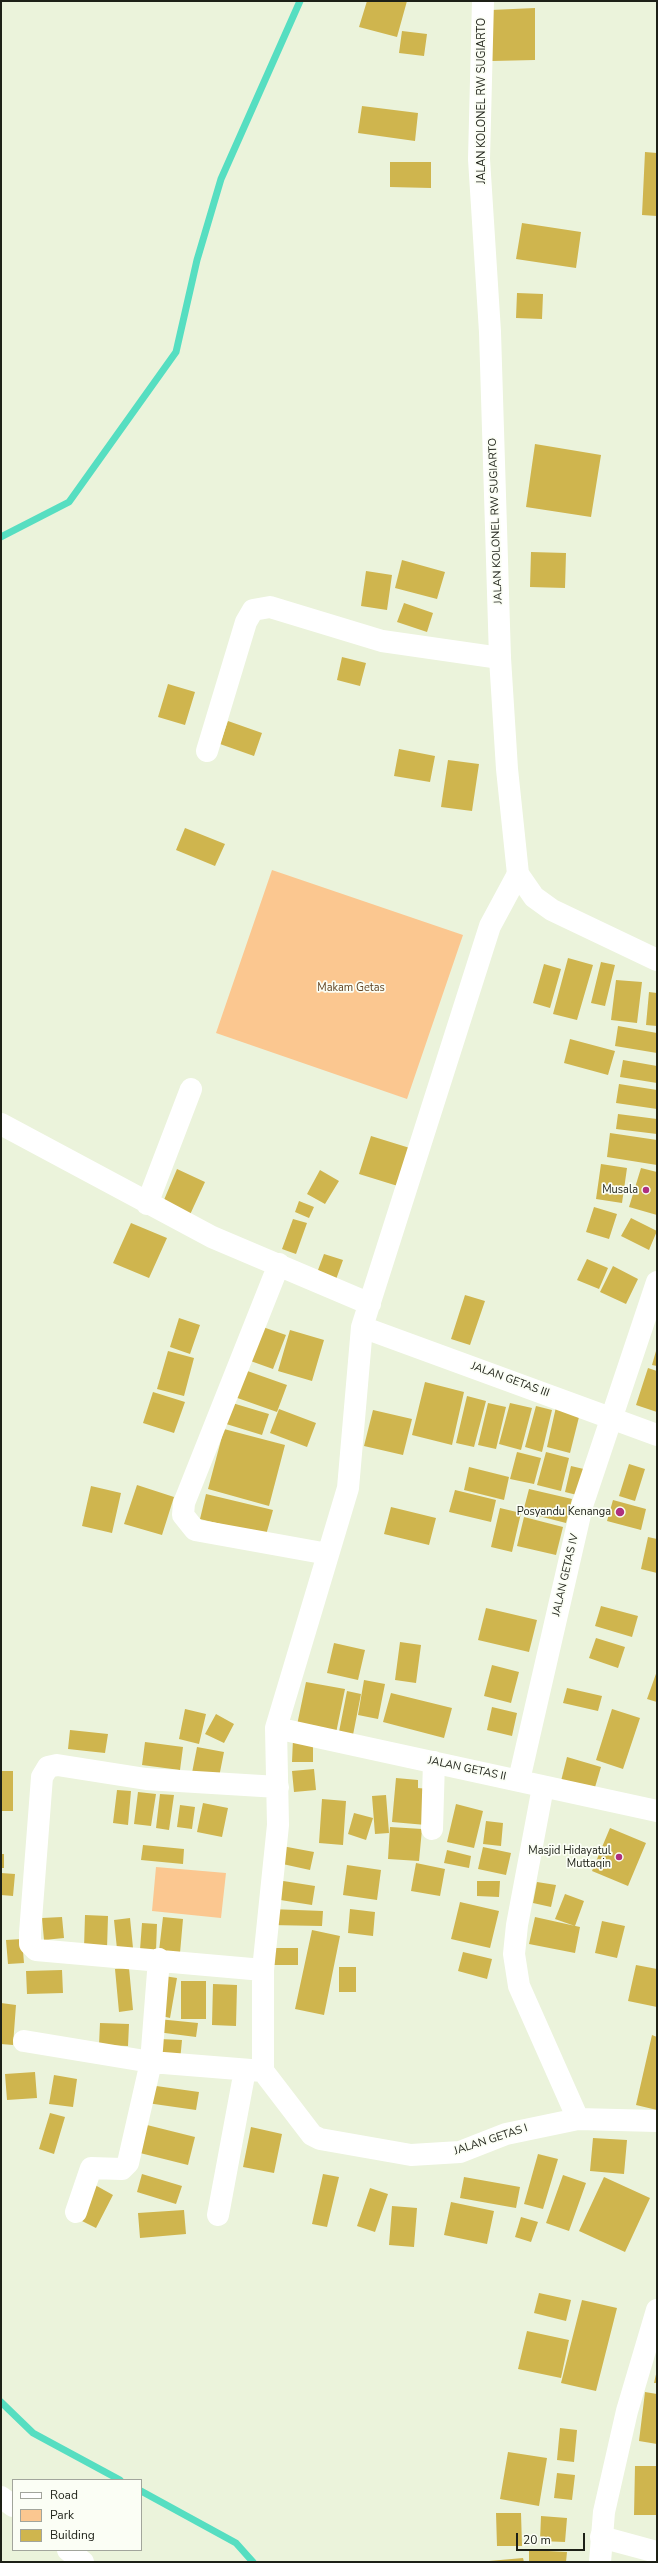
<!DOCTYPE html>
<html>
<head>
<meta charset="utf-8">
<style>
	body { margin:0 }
	#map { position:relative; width:658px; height:2563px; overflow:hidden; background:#ebf3db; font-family:"Nunito Sans",sans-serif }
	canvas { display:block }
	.frame { position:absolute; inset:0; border:2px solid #1d2017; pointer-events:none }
	.legend { position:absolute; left:12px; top:2479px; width:130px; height:72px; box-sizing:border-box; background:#fbfef5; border:1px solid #a2a59c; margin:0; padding:5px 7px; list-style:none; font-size:12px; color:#1d2017 }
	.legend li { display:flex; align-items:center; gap:8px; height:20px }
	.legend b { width:20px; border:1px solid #a2a59c }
	.scale { position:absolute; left:516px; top:2533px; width:69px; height:18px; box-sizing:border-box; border:2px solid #1d2017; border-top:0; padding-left:5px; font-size:12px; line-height:14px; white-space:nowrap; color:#1d2017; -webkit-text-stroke:3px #fbfef5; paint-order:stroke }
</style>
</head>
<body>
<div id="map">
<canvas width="658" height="2563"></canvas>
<div class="frame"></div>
<ul class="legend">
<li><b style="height:5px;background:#fff"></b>Road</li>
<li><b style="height:11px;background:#fbc790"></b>Park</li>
<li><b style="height:11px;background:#cfb54e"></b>Building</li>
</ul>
<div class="scale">20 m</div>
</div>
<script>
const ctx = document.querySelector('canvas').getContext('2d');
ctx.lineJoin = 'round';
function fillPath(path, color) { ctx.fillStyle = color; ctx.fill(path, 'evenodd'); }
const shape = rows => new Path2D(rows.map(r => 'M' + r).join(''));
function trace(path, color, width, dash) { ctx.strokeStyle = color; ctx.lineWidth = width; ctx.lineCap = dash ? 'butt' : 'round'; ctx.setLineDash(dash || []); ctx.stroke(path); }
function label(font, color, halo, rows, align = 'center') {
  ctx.font = font + ' "Nunito Sans",sans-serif'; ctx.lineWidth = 3.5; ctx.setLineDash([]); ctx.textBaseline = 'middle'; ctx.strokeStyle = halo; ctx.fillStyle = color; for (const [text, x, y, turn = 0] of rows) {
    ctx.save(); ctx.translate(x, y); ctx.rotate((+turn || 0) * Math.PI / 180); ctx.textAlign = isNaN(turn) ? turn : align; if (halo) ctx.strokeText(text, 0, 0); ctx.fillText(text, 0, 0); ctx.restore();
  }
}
fillPath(shape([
	[272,870,463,935,407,1099,216,1033],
	[156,1867,226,1873,221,1918,152,1911]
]), '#fbc790');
trace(shape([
	[1,537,69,502,176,352,197,260,221,179,300,1],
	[1,2402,33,2433,120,2480],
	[141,2491,236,2543,253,2562]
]), '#56dec1', 7);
fillPath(shape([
	[367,1,407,1,397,37,359,27],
	[535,8,535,60,492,61,491,10],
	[402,31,427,34,424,56,399,53],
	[362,106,418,113,415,141,358,133],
	[645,152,657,153,657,216,642,215],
	[390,162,431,162,431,188,390,187],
	[522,223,581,232,576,268,516,259],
	[517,293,543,294,542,319,516,318],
	[535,444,601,455,591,517,526,507],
	[531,552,566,553,565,588,530,587],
	[402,560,445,572,437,599,395,588],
	[366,571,392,575,387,610,361,606],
	[404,603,433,613,427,632,397,622],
	[342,657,366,663,360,686,337,680],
	[168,684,195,692,185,725,158,717],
	[228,721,262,733,254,756,220,744],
	[399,749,435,756,430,782,394,776],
	[448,760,479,764,472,811,441,807],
	[185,828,225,844,215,866,176,850],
	[568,958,593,965,577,1020,553,1014],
	[601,962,615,965,605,1006,591,1003],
	[544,964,561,969,550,1008,533,1003],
	[616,980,642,982,637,1023,611,1020],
	[649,992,657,993,657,1026,646,1025],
	[618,1026,657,1033,657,1053,615,1046],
	[570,1039,615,1051,608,1075,564,1063],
	[623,1060,657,1066,657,1083,620,1077],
	[619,1084,657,1090,657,1109,616,1103],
	[618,1114,657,1119,657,1134,616,1129],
	[610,1133,657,1140,657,1165,607,1157],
	[371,1136,413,1149,401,1187,359,1174],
	[601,1164,627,1168,622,1203,596,1199],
	[641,1168,657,1172,657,1215,629,1207],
	[177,1169,205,1182,188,1219,161,1207],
	[320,1170,339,1181,325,1204,307,1194],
	[299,1201,314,1207,309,1218,295,1212],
	[594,1207,617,1214,609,1239,586,1232],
	[631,1218,657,1231,649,1250,621,1236],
	[293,1219,307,1223,296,1254,282,1249],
	[131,1223,167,1238,149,1278,113,1263],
	[324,1254,343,1260,334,1285,315,1278],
	[587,1259,608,1268,599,1289,577,1280],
	[613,1266,638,1279,626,1304,600,1292],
	[465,1295,485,1301,470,1345,451,1339],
	[179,1318,200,1325,190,1354,170,1347],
	[257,1325,286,1335,273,1369,245,1359],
	[290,1330,324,1340,312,1381,278,1371],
	[168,1351,194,1358,184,1396,157,1389],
	[656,1351,657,1351,657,1366,652,1365],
	[239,1368,287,1385,277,1412,229,1395],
	[648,1368,657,1371,657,1412,636,1405],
	[425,1382,464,1392,452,1445,412,1435],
	[153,1392,185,1402,174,1433,143,1423],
	[467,1396,486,1401,474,1447,456,1443],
	[229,1402,269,1414,262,1435,223,1423],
	[488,1403,506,1407,496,1449,478,1445],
	[510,1403,532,1408,521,1450,499,1444],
	[536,1406,552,1410,542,1452,525,1447],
	[556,1407,580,1413,570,1453,547,1447],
	[279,1409,316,1423,307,1447,270,1433],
	[373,1410,412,1419,403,1455,364,1446],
	[224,1429,285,1445,269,1506,208,1489],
	[517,1452,541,1458,534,1484,510,1479],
	[546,1452,569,1458,561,1491,537,1485],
	[629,1464,645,1469,635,1501,619,1496],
	[571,1466,588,1470,581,1496,565,1492],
	[469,1467,509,1477,504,1500,464,1490],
	[137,1485,174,1497,162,1535,124,1524],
	[91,1486,121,1493,112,1533,82,1526],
	[529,1489,572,1499,566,1523,523,1512],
	[455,1490,496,1500,491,1522,449,1512],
	[206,1494,273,1510,266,1535,200,1519],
	[613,1500,646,1509,641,1530,607,1521],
	[391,1507,436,1518,429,1545,384,1534],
	[500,1508,521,1513,512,1552,491,1547],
	[524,1517,563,1527,556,1555,517,1546],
	[648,1537,657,1539,657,1573,641,1569],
	[601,1606,638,1616,632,1637,595,1626],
	[486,1608,537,1620,529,1652,478,1640],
	[596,1638,625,1647,618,1668,589,1658],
	[400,1642,421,1645,416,1683,395,1680],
	[334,1643,365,1650,358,1680,327,1673],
	[492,1665,519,1672,511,1703,484,1696],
	[657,1671,657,1702,647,1699],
	[364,1680,385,1684,378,1719,358,1715],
	[306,1682,345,1689,336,1733,297,1725],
	[567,1688,602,1696,598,1711,563,1703],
	[347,1691,361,1694,352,1740,338,1737],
	[391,1693,452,1708,444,1738,383,1722],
	[492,1707,517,1713,512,1736,487,1730],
	[185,1709,206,1714,199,1744,179,1739],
	[612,1709,640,1718,623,1769,596,1760],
	[216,1714,234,1724,224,1743,205,1734],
	[70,1730,108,1734,105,1753,68,1749],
	[293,1739,313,1739,313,1762,292,1762],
	[145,1742,183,1747,180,1770,142,1765],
	[197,1747,224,1752,218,1782,191,1778],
	[567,1757,601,1767,593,1794,560,1785],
	[314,1769,316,1790,294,1792,292,1771],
	[1,1771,13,1771,13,1811,1,1811],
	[396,1778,418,1780,418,1788,429,1789,426,1825,392,1822],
	[117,1790,131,1791,128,1825,113,1823],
	[138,1792,156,1794,151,1826,134,1824],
	[160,1794,174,1795,169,1830,156,1828],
	[386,1795,389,1833,375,1834,372,1796],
	[322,1799,346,1801,343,1845,319,1843],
	[203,1803,228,1808,222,1837,197,1832],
	[456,1804,483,1811,474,1848,447,1842],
	[180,1805,195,1807,192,1829,177,1827],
	[354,1813,373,1818,366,1840,348,1834],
	[486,1821,503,1823,501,1846,483,1844],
	[390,1827,422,1829,419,1861,388,1859],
	[610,1828,646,1843,628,1886,592,1871],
	[143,1845,184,1849,183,1864,141,1860],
	[282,1846,314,1852,310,1870,278,1863],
	[483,1847,511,1853,506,1875,478,1869],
	[447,1850,471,1856,469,1868,444,1863],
	[1,1854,4,1854,4,1868,1,1868],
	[416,1863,445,1869,440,1896,411,1891],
	[347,1865,381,1870,377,1900,343,1895],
	[1,1873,15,1874,13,1896,1,1895],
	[277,1880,315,1886,312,1905,274,1899],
	[477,1881,500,1881,499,1897,477,1896],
	[537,1882,556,1885,551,1907,533,1903],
	[565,1894,584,1901,575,1926,555,1919],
	[460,1902,499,1911,490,1948,451,1939],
	[270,1909,323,1911,322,1926,270,1925],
	[350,1909,375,1912,373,1936,348,1933],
	[85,1915,108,1916,107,1949,84,1948],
	[62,1917,64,1938,44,1940,42,1918],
	[163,1917,183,1919,180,1953,159,1951],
	[535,1917,580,1927,575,1953,529,1944],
	[130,1918,133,1948,117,1949,114,1920],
	[602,1921,625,1926,617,1958,595,1953],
	[142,1923,157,1924,156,1951,140,1950],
	[312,1930,340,1936,324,2015,295,2009],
	[22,1939,24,1963,8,1964,6,1940],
	[275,1948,298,1948,298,1965,274,1965],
	[463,1952,492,1959,487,1979,458,1971],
	[636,1965,657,1969,657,2007,628,2001],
	[339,1967,356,1967,356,1992,339,1992],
	[129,1968,133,2010,119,2012,115,1969],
	[62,1970,63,1993,27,1994,26,1971],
	[164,1976,177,1978,170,2018,158,2015],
	[181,1981,206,1981,206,2019,181,2019],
	[213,1984,237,1985,236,2026,212,2025],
	[1,2003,16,2005,13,2045,1,2044],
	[158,2019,198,2023,196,2037,157,2032],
	[100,2023,129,2024,128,2046,99,2045],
	[652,2035,657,2037,657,2110,636,2105],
	[159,2039,182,2040,180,2061,158,2059],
	[35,2072,37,2098,7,2100,5,2074],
	[54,2075,77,2079,73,2107,49,2104],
	[149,2085,199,2092,196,2110,147,2103],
	[50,2113,65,2117,54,2154,39,2149],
	[143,2124,195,2137,188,2165,136,2152],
	[251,2127,282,2134,274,2173,243,2167],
	[593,2138,627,2140,624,2174,590,2171],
	[538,2154,558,2159,543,2209,524,2204],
	[142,2174,182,2186,176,2204,137,2192],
	[323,2174,339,2177,327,2227,312,2224],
	[563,2175,586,2183,569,2231,546,2223],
	[464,2177,520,2187,516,2208,460,2198],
	[604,2177,650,2198,625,2252,579,2231],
	[95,2185,113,2195,96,2228,78,2219],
	[370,2188,388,2194,375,2232,357,2226],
	[451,2202,494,2211,487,2244,444,2235],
	[392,2206,417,2208,414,2247,389,2245],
	[184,2210,186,2234,140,2238,138,2213],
	[521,2217,538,2222,531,2242,515,2237],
	[539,2293,571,2300,566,2321,534,2313],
	[582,2300,617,2308,596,2391,561,2383],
	[527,2331,569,2340,561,2378,518,2369],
	[657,2370,657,2383,654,2383],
	[645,2392,657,2394,657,2444,639,2441],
	[560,2428,577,2430,574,2462,557,2460],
	[508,2452,547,2458,539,2506,500,2499],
	[635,2466,657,2466,657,2515,634,2515],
	[557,2473,575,2475,572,2500,554,2498],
	[496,2513,521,2513,522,2546,497,2546],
	[541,2516,567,2518,565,2542,540,2541],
	[529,2550,567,2552,566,2562,529,2562],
	[523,2558,524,2562,489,2562,489,2561]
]), '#cfb54e');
trace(shape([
	[207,751,246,622,253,610,270,607,382,641,500,658],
	[1,1124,212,1237,370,1304],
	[147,1204,191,1089],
	[279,1264,184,1503,183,1515,195,1530,328,1554],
	[362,1327,657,1435],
	[276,1728,657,1811],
	[519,1780,582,1506,657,1282],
	[543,1787,517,1925,514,1954,519,1986,578,2119],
	[432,1829,434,1762],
	[263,1970,36,1950,30,1944,30,1933,42,1777,48,1767,57,1765,146,1779,278,1787],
	[24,2041,151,2062,263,2071],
	[263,2071,263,1970,278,1825,276,1728,348,1488,362,1327,490,926,518,874],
	[263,2071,312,2135,320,2139,411,2155,460,2152,506,2134,578,2119,657,2121],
	[76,2212,91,2168,122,2169,128,2163,151,2062,159,1959],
	[218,2215,245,2070],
	[1,2497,13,2506],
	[601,2537,657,2552],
	[68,2550,83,2562]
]), '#fff', 22);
trace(shape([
	[483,1,479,159,490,332,500,658,507,769,518,874,534,897,552,910,657,960],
	[600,2562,604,2512,627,2411,657,2310]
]), '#fff', 22);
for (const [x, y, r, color] of [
	[646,1190,4,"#ae307f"],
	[620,1512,5,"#ae307f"],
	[619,1857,4,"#ae307f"]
]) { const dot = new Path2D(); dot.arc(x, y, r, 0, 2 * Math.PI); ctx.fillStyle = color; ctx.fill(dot); trace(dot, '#fbfef5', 1.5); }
label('11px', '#1d2017', '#fbfef5', [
	["JALAN KOLONEL RW SUGIARTO",482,101,-90],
	["JALAN KOLONEL RW SUGIARTO",496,521,-92],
	["JALAN GETAS III",510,1380,20],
	["JALAN GETAS IV",566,1575,-77],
	["JALAN GETAS II",467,1769,12],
	["JALAN GETAS I",491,2140,-18]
]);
label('11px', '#624524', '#fbfef5', [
	["Makam Getas",351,988]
]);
label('11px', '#1d2017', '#fbfef5', [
	["Musala",638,1190],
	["Posyandu Kenanga",611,1512],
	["Masjid Hidayatul",611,1851],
	["Muttaqin",611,1864]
], 'right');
</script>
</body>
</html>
